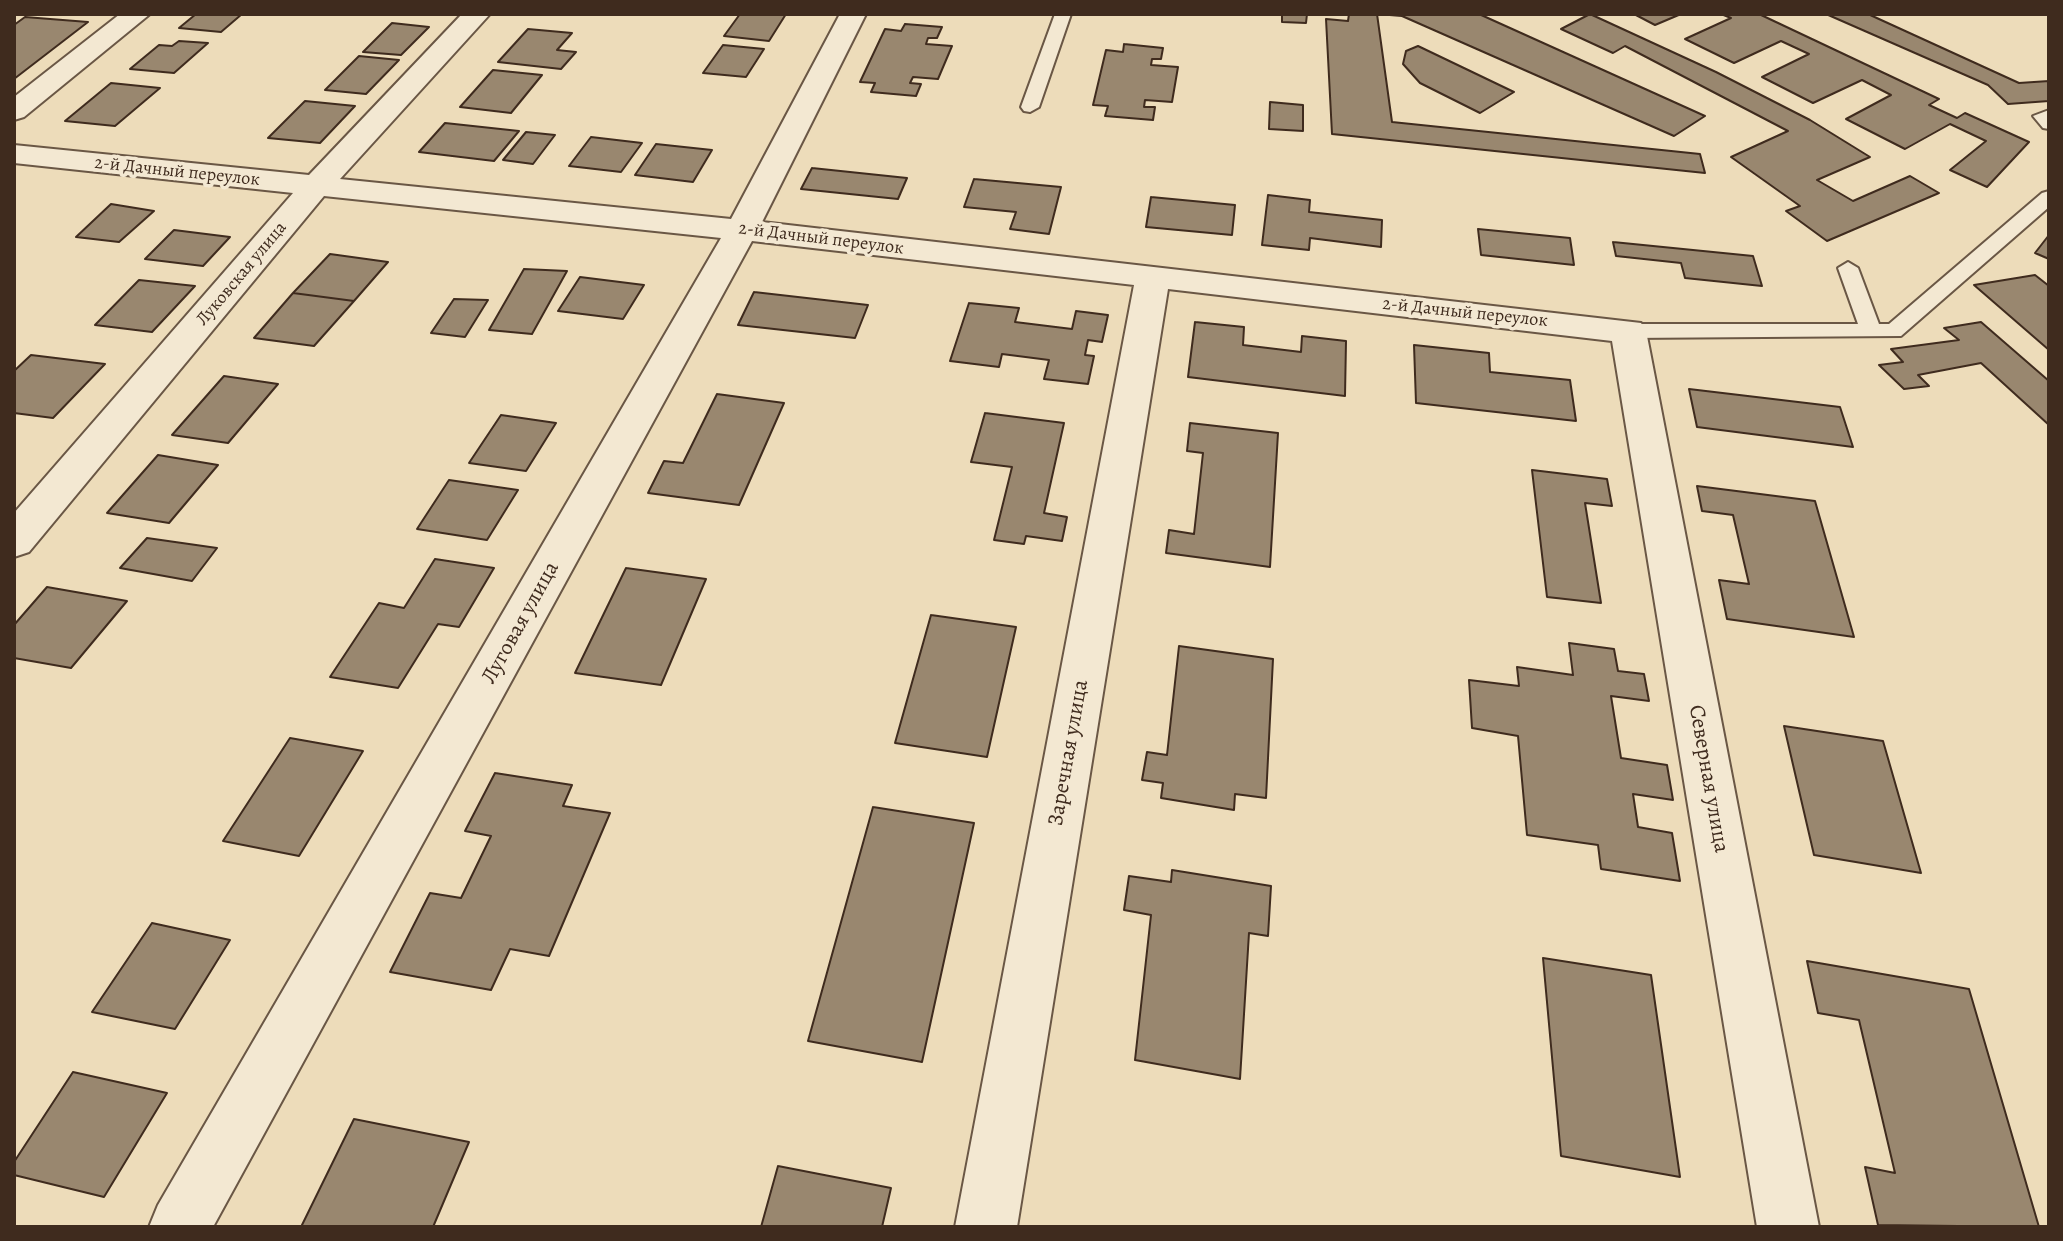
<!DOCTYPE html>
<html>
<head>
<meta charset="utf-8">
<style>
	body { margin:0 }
	#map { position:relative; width:2063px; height:1241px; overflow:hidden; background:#eddcba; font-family:Alegreya,serif }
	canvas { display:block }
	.frame { position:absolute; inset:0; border:16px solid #3f2b1e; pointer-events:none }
</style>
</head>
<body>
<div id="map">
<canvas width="2063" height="1241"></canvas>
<div class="frame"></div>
</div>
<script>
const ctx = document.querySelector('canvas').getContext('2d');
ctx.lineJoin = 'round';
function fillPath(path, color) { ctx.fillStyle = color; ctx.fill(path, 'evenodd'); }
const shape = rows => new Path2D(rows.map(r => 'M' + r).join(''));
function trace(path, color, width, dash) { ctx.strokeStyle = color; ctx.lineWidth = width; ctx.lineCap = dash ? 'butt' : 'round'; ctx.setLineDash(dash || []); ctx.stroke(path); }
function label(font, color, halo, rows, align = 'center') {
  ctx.font = font + ' Alegreya,serif'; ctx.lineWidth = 7; ctx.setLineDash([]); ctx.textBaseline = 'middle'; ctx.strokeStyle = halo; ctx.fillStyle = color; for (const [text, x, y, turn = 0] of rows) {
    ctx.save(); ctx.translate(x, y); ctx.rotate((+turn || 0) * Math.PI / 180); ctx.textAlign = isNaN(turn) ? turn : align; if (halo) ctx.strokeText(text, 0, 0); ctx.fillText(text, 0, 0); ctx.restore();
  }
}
const building = shape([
	[196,14,242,14,221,32,179,28,196,14],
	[740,14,786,14,769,41,724,36,740,14],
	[1282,14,1307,14,1306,23,1282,22,1282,14],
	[1349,14,1479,14,1705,116,1674,136,1402,16,1377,14,1392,122,1700,154,1705,173,1332,134,1326,19,1348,21,1349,14],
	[1590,14,1716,72,1810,120,1870,157,1817,180,1853,201,1910,176,1939,193,1827,241,1786,211,1800,206,1731,157,1788,131,1625,46,1613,53,1561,29,1590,14],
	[1634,14,1681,14,1655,25,1634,14],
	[1721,14,1759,14,1939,99,1929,105,1957,118,1965,113,2029,142,1987,187,1950,170,1986,141,1950,124,1905,149,1846,119,1891,95,1862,80,1813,103,1762,77,1809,54,1781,41,1734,63,1685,39,1731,18,1721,14],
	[1826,14,1868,14,2019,83,2049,81,2049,101,2008,104,1988,85,1826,14],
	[25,17,88,22,14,79,14,25,25,17],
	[392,23,429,27,401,55,363,52,392,23],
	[905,24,942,27,937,38,928,38,926,44,952,46,938,79,913,77,910,83,921,84,916,96,871,92,875,83,860,82,885,29,901,31,905,24],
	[528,29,572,33,557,50,576,52,561,69,498,62,528,29],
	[179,41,208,43,174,73,130,69,159,45,172,46,179,41],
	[1124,44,1163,48,1161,59,1152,59,1151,65,1178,67,1172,102,1145,100,1144,107,1155,107,1153,120,1105,116,1108,106,1093,105,1106,50,1123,52,1124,44],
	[723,45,764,49,746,77,703,73,723,45],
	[1418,46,1514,92,1480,113,1420,83,1403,64,1406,51,1418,46],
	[359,56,399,60,366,94,325,90,359,56],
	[493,70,542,75,511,113,460,107,493,70],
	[111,83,160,88,115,126,65,121,111,83],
	[305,101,355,106,320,143,268,138,305,101],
	[1270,102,1303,105,1303,131,1269,129,1270,102],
	[445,123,519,131,494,161,419,152,445,123],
	[526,132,555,135,533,164,503,160,526,132],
	[591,137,642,143,621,172,569,166,591,137],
	[656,144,712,150,693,182,635,175,656,144],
	[812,168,907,178,898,199,801,189,812,168],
	[974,179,1061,187,1049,234,1010,229,1016,212,964,207,974,179],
	[1268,195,1310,200,1309,212,1382,220,1381,247,1310,238,1309,250,1262,245,1268,195],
	[1151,197,1235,205,1232,235,1146,227,1151,197],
	[111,204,154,211,119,242,76,237,111,204],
	[1478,229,1570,238,1574,265,1481,255,1478,229],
	[174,230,230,237,203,266,145,259,174,230],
	[2049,235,2049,259,2035,253,2049,235],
	[1613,242,1753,256,1762,286,1685,278,1681,263,1616,256,1613,242],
	[330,254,388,262,354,301,293,293,330,254],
	[524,269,567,271,532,334,489,330,524,269],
	[2035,275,2049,286,2049,350,1974,285,2035,275],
	[580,277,644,285,623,319,558,311,580,277],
	[139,280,195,286,152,332,95,325,139,280],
	[754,292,868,305,855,338,738,325,754,292],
	[293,293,354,301,314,346,254,338,293,293],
	[454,299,488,300,465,337,431,333,454,299],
	[969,303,1019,308,1015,322,1072,329,1076,311,1108,315,1102,342,1088,340,1085,355,1094,356,1088,384,1044,379,1049,360,1002,354,999,367,950,361,969,303],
	[1195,322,1244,327,1243,345,1301,352,1302,336,1346,341,1345,396,1188,377,1195,322],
	[1981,322,2049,381,2049,425,1981,363,1918,375,1929,386,1904,389,1879,365,1903,362,1891,349,1959,340,1944,328,1981,322],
	[1414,345,1489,353,1490,372,1570,380,1576,421,1416,403,1414,345],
	[31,355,105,364,53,418,14,413,14,371,31,355],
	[224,376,278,384,228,443,172,435,224,376],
	[1689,389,1840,407,1853,447,1697,427,1689,389],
	[717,394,784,403,739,505,648,493,664,461,683,463,717,394],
	[985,413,1064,423,1044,513,1067,517,1062,541,1026,536,1024,544,994,540,1012,467,971,462,985,413],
	[501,415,556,423,526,471,469,463,501,415],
	[1190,423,1278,433,1270,567,1166,553,1169,530,1194,534,1203,453,1187,451,1190,423],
	[158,455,218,465,169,523,107,513,158,455],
	[1532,470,1607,479,1612,506,1585,503,1601,603,1547,597,1532,470],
	[449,480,518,490,487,540,417,529,449,480],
	[1697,486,1815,501,1854,637,1727,619,1719,580,1749,584,1733,515,1702,511,1697,486],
	[147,538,217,548,192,581,120,568,147,538],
	[435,559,494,568,459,627,438,624,398,688,330,677,379,603,404,608,435,559],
	[626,568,706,579,661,685,575,673,626,568],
	[47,587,127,601,71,668,14,658,14,625,47,587],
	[931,615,1016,627,987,757,895,743,931,615],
	[1569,643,1614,649,1618,671,1644,674,1649,701,1611,696,1621,758,1667,765,1673,800,1633,794,1638,827,1672,833,1680,881,1601,869,1598,845,1527,835,1518,736,1472,728,1469,680,1519,686,1517,667,1573,675,1569,643],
	[1179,646,1273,659,1266,798,1235,794,1234,810,1161,798,1163,783,1142,780,1147,752,1167,755,1179,646],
	[1784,726,1883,741,1921,873,1814,855,1784,726],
	[290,738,363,751,299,856,223,841,290,738],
	[495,773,572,785,563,806,610,813,549,956,510,949,491,990,390,972,430,893,461,898,491,836,465,831,495,773],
	[873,807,974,823,922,1062,808,1041,873,807],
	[1172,870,1271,886,1268,936,1249,933,1240,1079,1135,1060,1151,915,1124,910,1129,876,1171,882,1172,870],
	[152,923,230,940,175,1029,92,1012,152,923],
	[1543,958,1651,975,1680,1177,1561,1156,1543,958],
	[1807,961,1969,989,2039,1227,1878,1225,1865,1167,1895,1173,1859,1020,1818,1013,1807,961],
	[73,1072,167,1093,104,1197,14,1175,14,1162,73,1072],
	[354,1119,469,1142,433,1227,301,1227,354,1119],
	[778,1166,891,1188,882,1227,761,1227,778,1166]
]);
fillPath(building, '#99876f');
trace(building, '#3f2b1e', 2);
const lane = shape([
	[1055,14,1071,14,1039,107,1030,112,1024,111,1021,107,1055,14],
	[2049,110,2049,129,2043,128,2033,116,2049,110],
	[2049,191,2049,207,1901,336,1628,338,1617,331,1628,324,1858,324,1838,268,1848,262,1858,268,1879,324,1889,324,2042,193,2049,191]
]);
const street = shape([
	[120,14,150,14,24,117,14,120,14,97,120,14],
	[462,14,490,14,340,179,731,219,840,14,866,14,762,222,1641,323,1646,331,1819,1227,1757,1227,1612,341,1168,289,1017,1227,955,1227,1134,285,752,241,213,1227,149,1227,158,1205,721,238,324,196,29,552,14,557,14,513,293,193,14,163,14,145,309,175,462,14]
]);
trace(lane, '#6a5745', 4);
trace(street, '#6a5745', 4);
fillPath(lane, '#f3e8d2');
fillPath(street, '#f3e8d2');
label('18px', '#3f2b1e', '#f3e8d2', [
	["2-й Дачный переулок",177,172,6],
	["2-й Дачный переулок",821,239,7],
	["Луковская улица",242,274,-50],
	["2-й Дачный переулок",1465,313,6]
]);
label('22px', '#3f2b1e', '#f3e8d2', [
	["Луговая улица",521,623,-61],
	["Заречная улица",1069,753,-80],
	["Северная улица",1708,779,80]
]);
</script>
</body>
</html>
